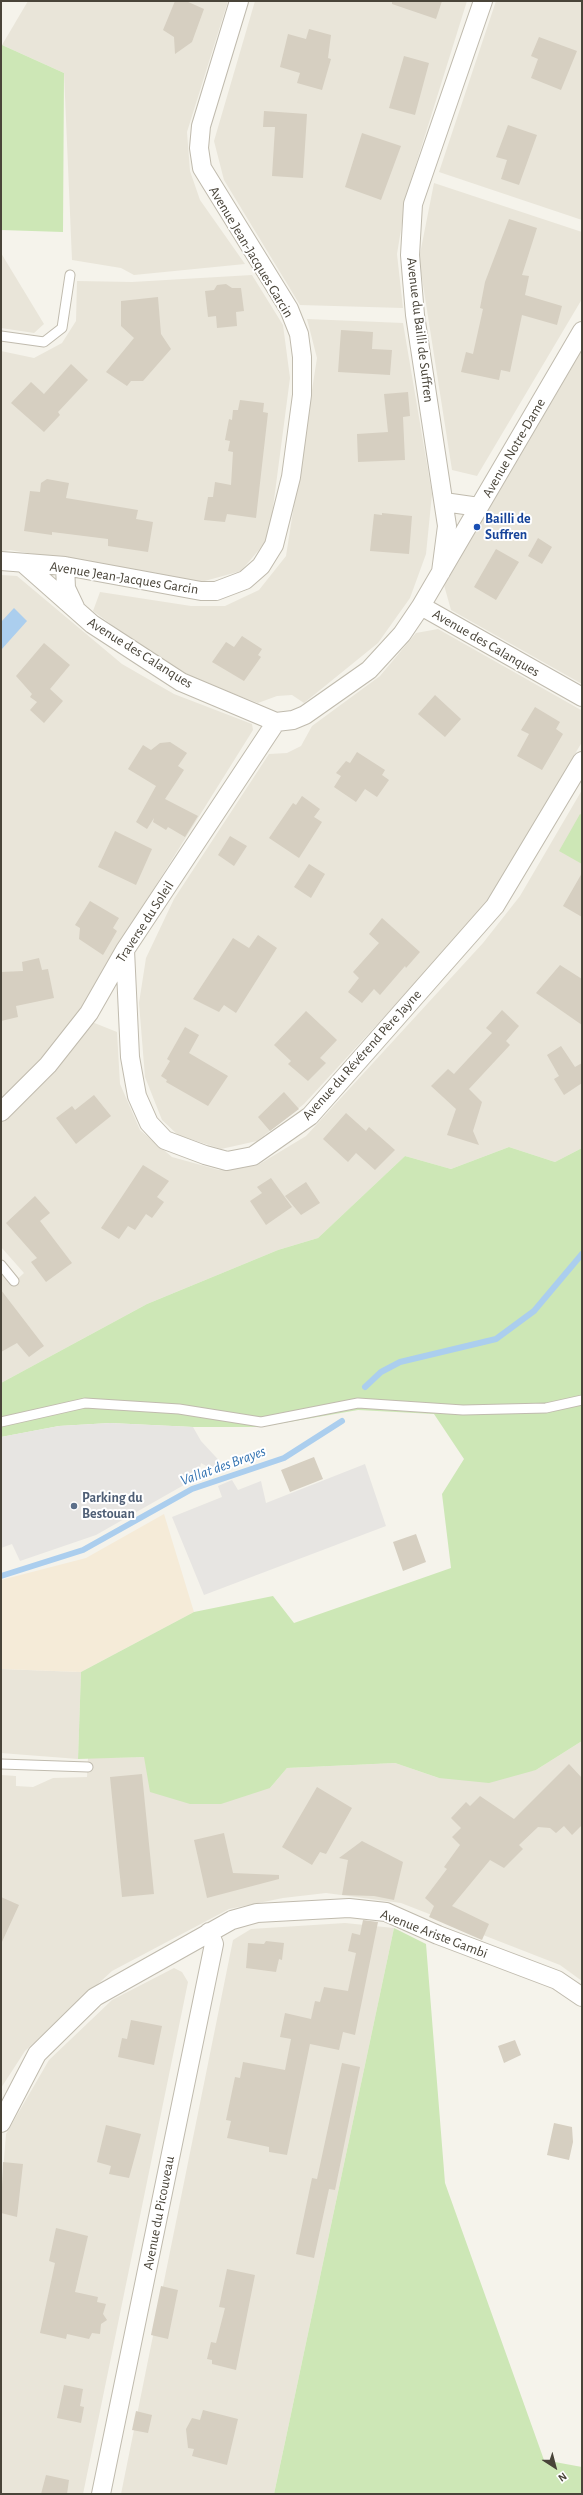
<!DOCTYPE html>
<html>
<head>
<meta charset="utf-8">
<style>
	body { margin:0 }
	#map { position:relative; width:583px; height:2495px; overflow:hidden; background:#f5f3eb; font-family:"Alegreya Sans",sans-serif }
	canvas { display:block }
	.frame { position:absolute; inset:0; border:2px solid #494439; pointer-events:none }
	.north { position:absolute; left:535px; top:2447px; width:40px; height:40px; -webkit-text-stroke:3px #fff; paint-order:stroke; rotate:144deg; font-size:11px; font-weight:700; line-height:16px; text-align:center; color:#494439 }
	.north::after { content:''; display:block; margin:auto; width:14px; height:18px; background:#494439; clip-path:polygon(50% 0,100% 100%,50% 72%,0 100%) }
</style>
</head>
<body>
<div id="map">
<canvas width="583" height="2495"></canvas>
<div class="frame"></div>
<div class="north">N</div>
</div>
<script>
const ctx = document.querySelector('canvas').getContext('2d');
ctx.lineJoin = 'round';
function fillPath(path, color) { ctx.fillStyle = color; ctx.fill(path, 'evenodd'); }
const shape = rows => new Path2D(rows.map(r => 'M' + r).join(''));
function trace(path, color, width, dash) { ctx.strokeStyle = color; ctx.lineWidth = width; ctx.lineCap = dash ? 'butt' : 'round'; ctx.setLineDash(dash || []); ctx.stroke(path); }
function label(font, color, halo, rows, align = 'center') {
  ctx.font = font + ' "Alegreya Sans",sans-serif'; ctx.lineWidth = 4; ctx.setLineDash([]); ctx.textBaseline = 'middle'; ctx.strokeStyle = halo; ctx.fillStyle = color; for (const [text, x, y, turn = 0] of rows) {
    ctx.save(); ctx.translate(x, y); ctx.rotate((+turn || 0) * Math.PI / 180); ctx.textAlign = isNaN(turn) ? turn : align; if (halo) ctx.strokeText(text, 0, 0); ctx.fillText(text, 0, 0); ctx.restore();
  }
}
fillPath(shape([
	[28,1,228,1,187,132,190,171,200,200,245,264,134,275,121,268,72,260,64,73,2,45],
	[255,1,467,1,407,193,397,254,403,308,300,305,224,180,214,141],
	[496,1,582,1,582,220,439,172],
	[434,183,582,232,582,299,477,476,452,470,419,259],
	[1,253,44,324,34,333,1,328],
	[252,275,283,325,290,378,269,538,241,571,201,582,10,550,1,551,1,351,34,358,62,343,76,321,77,281,132,282],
	[307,319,403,323,432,494,426,554,410,598,378,643,304,703,292,695,277,696,258,703,195,679,150,653,93,611,100,592,191,606,225,606,259,590,286,556,317,358],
	[582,350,582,684,451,610,444,585],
	[1,575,17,576,122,664,174,694,252,724,253,730,148,898,81,1016,18,1087,1,1101],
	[438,629,581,710,582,742,484,908,304,1104,257,1141,221,1149,178,1135,162,1120,145,1077,139,1003,146,958,174,899,269,754,287,753,301,746,312,726,380,676,416,633],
	[582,790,582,1148,555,1162,509,1147,451,1169,405,1156,318,1238,278,1250,147,1304,1,1383,1,1274,11,1285,24,1273,1,1247,1,1115,48,1079,92,1022,117,1032,120,1084,140,1130,172,1157,219,1170,258,1165,306,1136,483,943,520,896],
	[1,1669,81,1672,78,1759,1,1753],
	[582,1741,582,1981,560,1965,401,1903,326,1893,283,1898,229,1909,112,1971,25,2051,1,2088,1,1775,16,1776,16,1786,33,1787,53,1778,87,1777,88,1758,144,1757,270,1788,287,1768,395,1763,439,1778,536,1770],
	[345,1923,394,1928,274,2494,121,2494,233,1940,251,1929],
	[174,1968,182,1972,188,1982,83,2494,1,2494,1,2198,6,2134,49,2060,112,2000]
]), '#e9e5d9');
fillPath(shape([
	[164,1514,194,1612,81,1672,1,1669,1,1580,86,1558]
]), '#f5ebd8');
fillPath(shape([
	[2,45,64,73,63,232,1,230],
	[580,814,582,815,582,864,559,851],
	[509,1147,555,1162,582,1148,582,1741,536,1770,489,1783,439,1778,395,1763,287,1768,270,1788,221,1804,190,1804,150,1792,144,1757,78,1759,81,1672,194,1612,273,1596,294,1623,451,1568,442,1494,464,1459,434,1414,358,1410,260,1427,193,1427,110,1423,59,1426,1,1437,1,1383,147,1304,278,1250,318,1238,405,1156,451,1169],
	[394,1928,426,1944,445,2183,544,2460,582,2467,582,2494,274,2494]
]), '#cde7b6');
fillPath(shape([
	[110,1423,193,1427,201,1441,227,1469,217,1472,201,1463,198,1477,96,1535,20,1561,12,1544,1,1548,1,1437,59,1426],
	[365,1464,386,1526,204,1595,172,1517,222,1497,218,1486,232,1480,238,1490,261,1481,266,1503]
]), '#e7e5e2');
fillPath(shape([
	[14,608,27,621,1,650,1,622]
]), '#abceee');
trace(shape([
	[365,1387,381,1372,400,1362,496,1339,534,1311,582,1254],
	[1,1576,83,1550,192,1489,284,1458,342,1421]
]), '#abceee', 6);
fillPath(shape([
	[175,1,186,1,204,9,192,42,175,54,174,37,163,30],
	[392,1,442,1,436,19,392,4],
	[309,29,331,35,328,58,331,59,322,90,297,83,300,73,280,67,288,34,306,39],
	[539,37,577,51,561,90,531,78,538,59,531,56],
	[404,56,429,63,415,115,389,108],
	[264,111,307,114,303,178,272,176,275,127,263,127],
	[508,125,537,135,519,185,501,179,507,160,496,157],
	[362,133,401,146,381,200,345,187],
	[509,219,537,228,522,275,529,276,525,295,562,306,557,325,522,315,510,372,501,370,499,380,461,372,466,352,473,354,483,309,480,308,485,282],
	[226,284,232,288,241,288,244,311,236,312,237,326,217,328,216,316,208,317,205,291,214,290,217,285],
	[158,297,161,334,171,349,143,381,131,381,127,386,106,372,134,338,121,326,121,301],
	[341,330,373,332,372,349,392,350,390,375,338,372],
	[71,364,88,380,58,412,60,415,44,432,11,403,31,382,44,394],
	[408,392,410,416,403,417,405,460,358,462,357,434,388,432,384,394],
	[240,400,264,403,263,412,268,413,256,518,227,514,225,522,204,520,208,497,213,497,215,482,231,485,233,452,228,451,230,441,225,440,229,419,232,420,233,410,238,410],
	[47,479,69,483,66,498,138,510,136,519,153,522,148,552,108,546,108,539,52,532,52,535,24,531,30,491,40,492,41,483],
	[382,513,412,516,409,554,370,551,374,514,382,515],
	[538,538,552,547,542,564,528,556],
	[496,549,519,562,496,600,474,587],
	[242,636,262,649,258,655,261,657,244,681,212,662,226,642,234,647],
	[44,643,70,665,50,689,63,701,44,723,30,710,37,702,30,697,32,694,16,676],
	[435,695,461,719,445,737,418,714],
	[535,707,560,722,556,729,563,734,542,770,517,756,529,734,521,730],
	[170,742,187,753,178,766,184,770,165,799,198,816,185,837,168,827,166,830,153,822,154,818,147,829,136,822,156,786,128,769,143,745,151,750,160,743],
	[357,752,385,770,382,775,389,780,377,797,365,789,356,802,334,787,341,776,336,773,346,761,350,763],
	[302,796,320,809,314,817,322,822,299,858,269,838,293,803,296,805],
	[115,831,152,849,136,885,98,867],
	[230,836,247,846,234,866,218,855],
	[309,864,325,874,311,898,294,887],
	[582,873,582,917,563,906],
	[90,901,119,918,113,928,117,931,103,955,79,939,80,928,75,925],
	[382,918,420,952,406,968,405,966,380,995,374,989,362,1003,348,992,359,978,353,972,379,943,369,934],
	[258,935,277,948,236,1013,224,1005,219,1012,193,999,233,938,249,948],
	[39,958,42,970,48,969,54,998,16,1006,18,1017,1,1021,1,972,23,971,22,962],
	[560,965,582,979,582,1025,536,993],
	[502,1010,519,1026,506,1041,510,1045,469,1089,482,1102,473,1131,479,1145,447,1135,456,1109,431,1086,448,1069,454,1074,492,1033,486,1028],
	[306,1011,337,1040,320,1058,326,1063,308,1081,288,1064,291,1061,274,1045],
	[185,1027,199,1035,189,1053,228,1076,208,1106,166,1082,167,1080,161,1076,170,1061,167,1059],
	[561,1046,575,1067,582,1063,582,1083,564,1095,554,1079,559,1076,547,1055],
	[284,1092,299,1109,270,1131,258,1117],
	[94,1095,111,1116,76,1144,56,1118,72,1106,75,1110],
	[346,1113,366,1131,369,1127,395,1150,375,1170,356,1153,348,1162,323,1139],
	[143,1165,169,1181,157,1197,164,1202,152,1218,146,1214,135,1230,128,1226,119,1239,101,1228],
	[271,1178,292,1207,266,1225,250,1201,262,1193,257,1187],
	[306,1182,320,1203,301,1215,285,1196],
	[35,1196,50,1213,40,1221,72,1263,46,1282,31,1262,37,1258,6,1223],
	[1,1290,44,1346,29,1357,17,1343,1,1352],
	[314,1457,323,1479,290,1492,281,1470],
	[416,1534,426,1562,403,1571,393,1542],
	[569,1764,582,1778,582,1825,572,1835,564,1826,556,1833,550,1828,538,1827,519,1845,523,1849,504,1868,490,1860,452,1906,489,1924,482,1940,429,1917,434,1906,425,1898,447,1869,444,1867,460,1845,452,1837,461,1828,451,1818,466,1802,470,1806,480,1796,514,1819],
	[142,1774,154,1894,122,1897,110,1777],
	[317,1787,352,1808,326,1854,320,1852,312,1865,282,1847],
	[224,1833,233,1873,279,1875,279,1879,207,1898,194,1840],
	[362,1841,403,1862,394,1900,374,1896,342,1895,348,1860,339,1858],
	[1,1897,19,1905,1,1944],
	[363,1920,378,1922,355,2035,343,2032,339,2050,310,2044,287,2155,269,2152,269,2147,227,2138,231,2121,226,2120,235,2077,240,2078,243,2062,285,2070,291,2039,280,2037,285,2013,311,2019,315,2001,320,2002,324,1987,348,1991,356,1953,348,1951,352,1933,360,1935],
	[266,1941,284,1943,282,1960,279,1959,276,1972,246,1968,248,1943,264,1944],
	[131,2020,162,2026,154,2065,118,2057,122,2038,127,2039],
	[515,2040,521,2055,504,2063,498,2046],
	[342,2063,360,2067,335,2190,329,2189,314,2258,296,2254,312,2178,317,2179],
	[554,2123,572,2127,573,2142,569,2160,547,2155],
	[106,2125,141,2134,129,2178,109,2174,111,2166,97,2162],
	[3,2162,23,2164,17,2217,1,2213],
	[56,2228,88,2236,75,2292,98,2297,97,2302,106,2304,103,2314,107,2320,101,2324,100,2334,92,2333,89,2339,67,2334,66,2339,40,2333,55,2263,49,2261],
	[227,2269,255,2275,236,2370,212,2364,212,2360,207,2359,211,2342,216,2343,225,2308,219,2307],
	[161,2286,178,2290,168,2339,151,2335],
	[64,2385,83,2389,80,2406,84,2407,81,2423,57,2418],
	[203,2410,238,2419,227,2465,192,2456,194,2449,188,2448,186,2429,192,2418,200,2420],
	[136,2411,152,2415,148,2433,132,2430],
	[46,2475,69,2480,67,2494,41,2494]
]), '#d6cfc1');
const lane = shape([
	[1,336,44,342,62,328,70,275],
	[1,1265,14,1281],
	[1,1422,85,1403,179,1409,261,1422,358,1403,463,1410,546,1408,582,1400],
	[1,1764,88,1767]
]);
const street = shape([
	[444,502,479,507],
	[1,561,65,566,201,591,216,591,245,580,261,566,274,545,291,477,302,395,302,357,299,334,289,309,202,168,199,148,201,126,239,1],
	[23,563,92,624,181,682,276,722,293,720,305,715,369,670,402,634,421,606,582,697],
	[65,566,66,588,75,607],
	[441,572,447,526,415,315,410,255,413,204,483,1],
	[421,606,582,331],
	[125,950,130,1057,137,1096,149,1123,165,1140,205,1155,227,1161,253,1156,310,1116,495,906,582,761],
	[1,1112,48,1065,89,1013,125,950,276,722],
	[1,2123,37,2054,95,1997,232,1920,257,1913,349,1908,386,1912,438,1935,557,1980,582,1997],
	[101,2494,214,1944,209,1932]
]);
trace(lane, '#c0bbae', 11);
trace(street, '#c0bbae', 20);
trace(lane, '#fff', 9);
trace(street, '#fff', 18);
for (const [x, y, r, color] of [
	[477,527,4,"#1a4fb4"],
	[74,1506,4,"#5c6f8a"]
]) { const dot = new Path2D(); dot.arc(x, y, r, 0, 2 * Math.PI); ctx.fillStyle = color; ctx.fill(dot); trace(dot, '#fff', 1.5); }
label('14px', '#494439', '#fff', [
	["Avenue Jean-Jacques Garcin",251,252,59],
	["Avenue du Bailli de Suffren",420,330,83],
	["Avenue Notre-Dame",514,448,-60],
	["Avenue Jean-Jacques Garcin",124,578,9],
	["Avenue des Calanques",486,643,30],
	["Avenue des Calanques",140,653,32],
	["Traverse du Soleil",145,922,-57],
	["Avenue du Révérend Père Jayne",362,1055,-48],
	["Avenue Ariste Gambi",434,1934,21],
	["Avenue du Picouveau",159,2213,-79]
]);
label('bold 14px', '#164399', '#fff', [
	["Bailli de",485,519],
	["Suffren",485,535]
], 'left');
label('bold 14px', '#4e5e75', '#fff', [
	["Parking du",82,1498],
	["Bestouan",82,1514]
], 'left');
label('italic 15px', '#3574b2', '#fff', [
	["Vallat des Brayes",223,1466,-20]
]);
</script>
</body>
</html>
